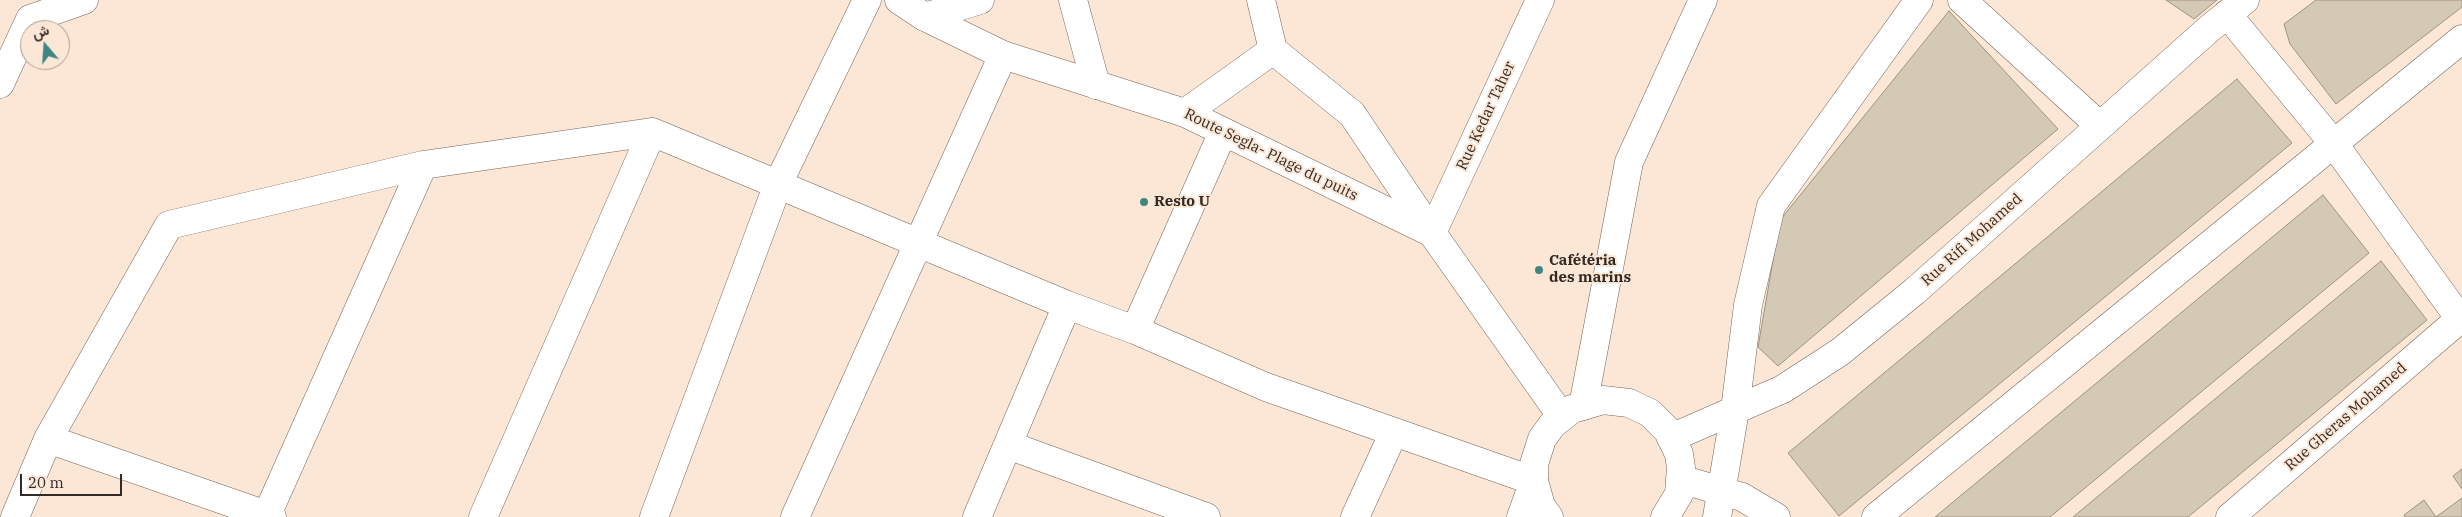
<!DOCTYPE html>
<html>
<head>
<meta charset="utf-8">
<style>
	body { margin:0 }
	#map { position:relative; width:2462px; height:517px; overflow:hidden; background:#fce7d7; font-family:"IBM Plex Serif",Vazirmatn,serif }
	canvas { display:block }
	.north { position:absolute; left:20px; top:20px; width:50px; height:50px; box-sizing:border-box; background:#fce7d7; border:1px solid #ab9b90; border-radius:50%; rotate:342deg; font-size:14px; font-weight:700; line-height:20px; text-align:center; color:#322a25 }
	.north::after { content:''; display:block; margin:auto; width:18px; height:22px; background:#3e8682; clip-path:polygon(50% 0,100% 100%,50% 72%,0 100%) }
	.scale { position:absolute; left:20px; top:474px; width:102px; height:22px; box-sizing:border-box; border:2px solid #322a25; border-top:0; padding-left:6px; font-size:15px; line-height:18px; white-space:nowrap; color:#322a25; -webkit-text-stroke:4px #fce7d7; paint-order:stroke }
</style>
</head>
<body>
<div id="map">
<canvas width="2462" height="517"></canvas>
<div class="north">ش</div>
<div class="scale">20 m</div>
</div>
<script>
const ctx = document.querySelector('canvas').getContext('2d');
ctx.lineJoin = 'round';
function fillPath(path, color) { ctx.fillStyle = color; ctx.fill(path, 'evenodd'); }
const shape = rows => new Path2D(rows.map(r => 'M' + r).join(''));
function trace(path, color, width, dash) { ctx.strokeStyle = color; ctx.lineWidth = width; ctx.lineCap = dash ? 'butt' : 'round'; ctx.setLineDash(dash || []); ctx.stroke(path); }
function label(font, color, halo, rows, align = 'center') {
  ctx.font = font + ' "IBM Plex Serif",serif'; ctx.lineWidth = 4; ctx.setLineDash([]); ctx.textBaseline = 'middle'; ctx.strokeStyle = halo; ctx.fillStyle = color; for (const [text, x, y, turn = 0] of rows) {
    ctx.save(); ctx.translate(x, y); ctx.rotate((+turn || 0) * Math.PI / 180); ctx.textAlign = isNaN(turn) ? turn : align; if (halo) ctx.strokeText(text, 0, 0); ctx.fillText(text, 0, 0); ctx.restore();
  }
}
const building = shape([
	[2166,0,2217,0,2194,19,2166,0],
	[2316,0,2462,0,2462,7,2336,104,2290,44,2284,24,2316,0],
	[1949,11,2058,129,1778,366,1758,347,1780,220,1949,11],
	[2237,79,2292,143,1839,516,1788,453,2237,79],
	[2323,195,2369,253,2050,517,1935,517,2323,195],
	[2381,261,2427,320,2188,517,2073,517,2381,261],
	[2462,469,2462,489,2453,476,2462,469],
	[2462,498,2462,517,2405,517,2404,515,2424,500,2436,517,2462,498]
]);
fillPath(building, '#d3c9b4');
trace(building, '#9d937f', 1);
const street = shape([
	[1073,0,1096,85],
	[1962,0,2100,126],
	[2227,14,2334,144,2460,319],
	[925,17,980,0],
	[1273,50,1352,114,1432,233],
	[0,84,30,19,84,0],
	[1185,113,1273,50,1261,0],
	[1432,233,1540,0],
	[1135,330,1223,132],
	[1583,406,1629,162,1703,0],
	[1671,438,1783,389,1840,352,1915,291,2210,28,2245,0],
	[48,439,272,517],
	[1008,445,1206,517],
	[15,517,48,439,169,225,423,165,652,132,1067,305,1135,330,1266,387,1534,481,1521,517],
	[266,517,423,165],
	[483,517,652,132],
	[654,517,778,184,867,0],
	[795,517,1003,55],
	[977,517,1067,305],
	[1355,517,1394,432],
	[1717,517,1735,410,1748,305,1771,206,1919,0],
	[1876,517,2462,39],
	[2230,517,2462,317]
]);
const secondary = shape([
	[899,0,925,17,1003,55,1185,113,1432,233,1562,417],
	[1680,479,1742,497,1776,517],
	[1549,517,1541,506,1534,481,1534,464,1542,439,1552,425,1572,409,1603,400,1629,403,1650,413,1668,431,1679,454,1681,468,1679,494,1665,517]
]);
trace(street, '#766457', 29);
trace(secondary, '#766457', 29);
trace(street, '#fff', 28);
trace(secondary, '#fff', 28);
for (const [x, y, r, color] of [
	[1144,202,5,"#3e8682"],
	[1539,270,5,"#3e8682"]
]) { const dot = new Path2D(); dot.arc(x, y, r, 0, 2 * Math.PI); ctx.fillStyle = color; ctx.fill(dot); trace(dot, '#fce7d7', 2); }
label('15px', '#322a25', '#fce7d7', [
	["Rue Kedar Taher",1486,116,-65],
	["Route Segla- Plage du puits",1271,155,26],
	["Rue Rifi Mohamed",1972,240,-42],
	["Rue Gheras Mohamed",2346,417,-41]
]);
label('bold 15px', '#322a25', '#fce7d7', [
	["Resto U",1154,202],
	["Cafétéria",1549,261],
	["des marins",1549,278]
], 'left');
</script>
</body>
</html>
